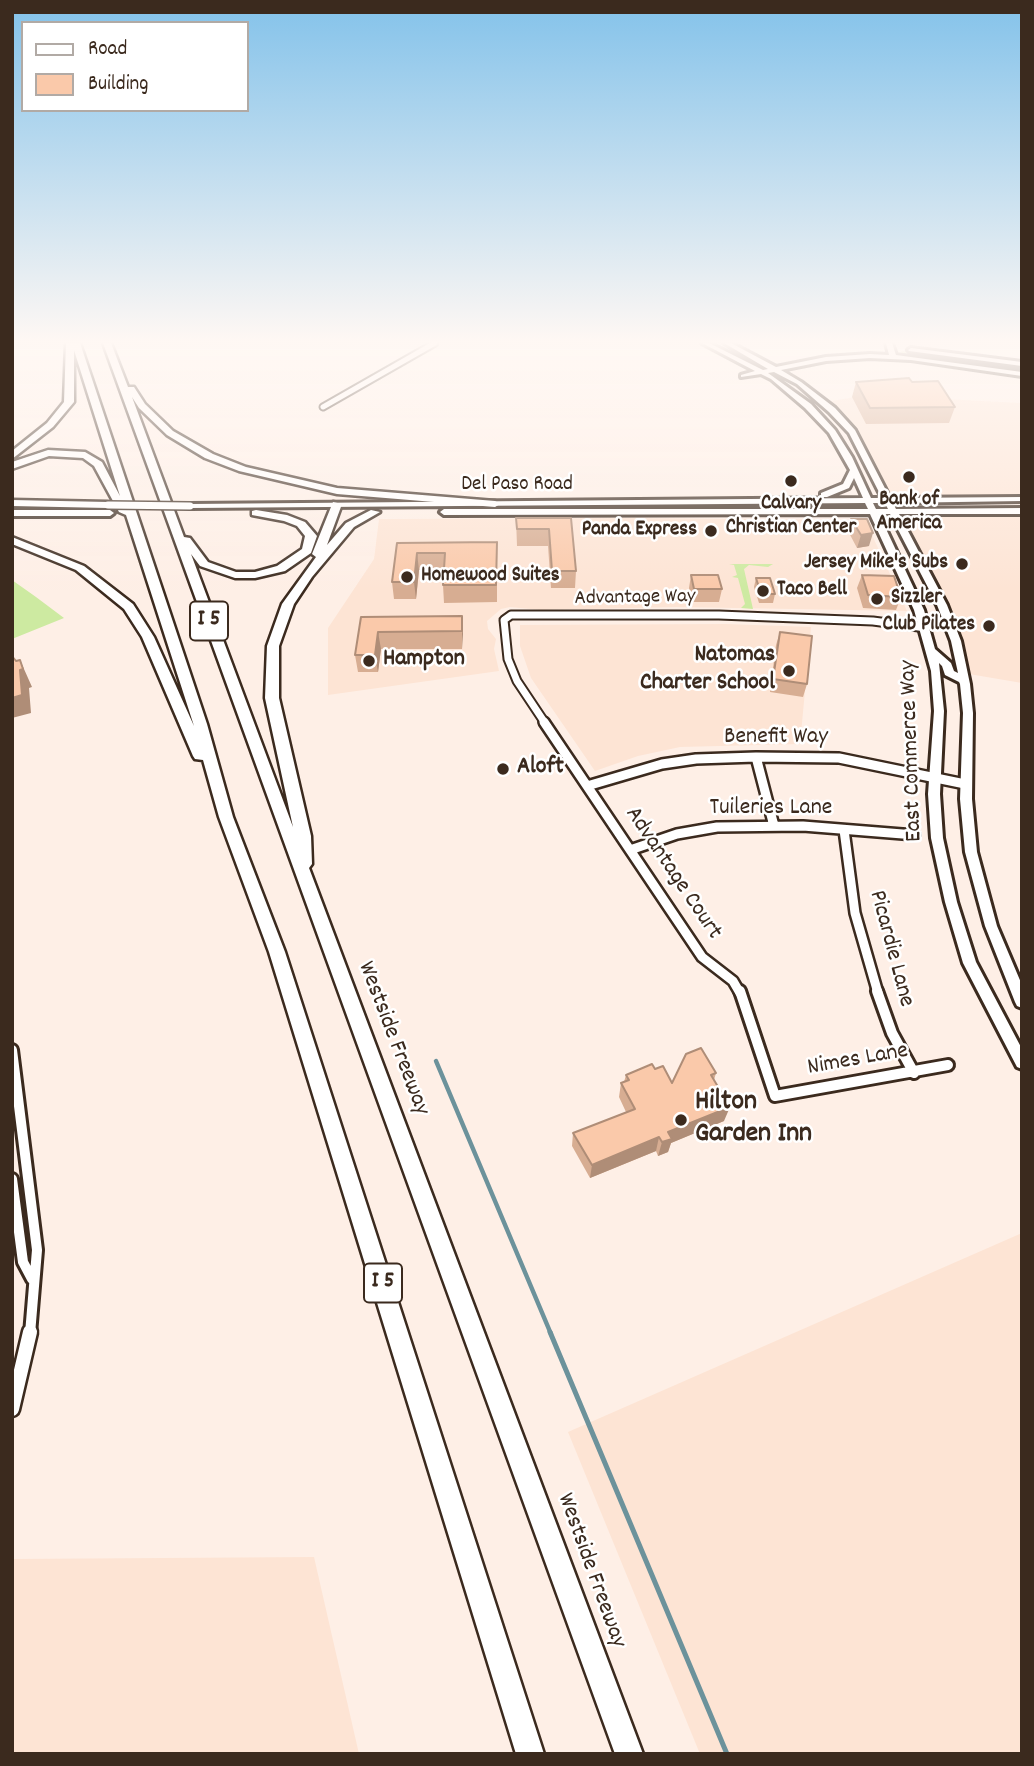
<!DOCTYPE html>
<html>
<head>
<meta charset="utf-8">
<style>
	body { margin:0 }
	#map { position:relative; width:1034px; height:1766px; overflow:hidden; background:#feefe6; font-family:Dekko,sans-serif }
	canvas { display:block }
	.frame { position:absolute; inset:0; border:14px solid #3b2a1e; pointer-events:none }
	.legend { position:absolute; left:21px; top:21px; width:228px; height:91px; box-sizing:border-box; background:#fff; border:2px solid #b1aaa5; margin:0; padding:9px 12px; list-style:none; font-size:21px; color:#3b2a1e }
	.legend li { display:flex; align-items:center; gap:14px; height:35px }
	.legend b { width:35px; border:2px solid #b1aaa5 }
</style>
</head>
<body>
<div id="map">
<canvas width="1034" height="1766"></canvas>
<div class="frame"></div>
<ul class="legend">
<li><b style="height:9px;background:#fff"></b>Road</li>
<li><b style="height:19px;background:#fac9aa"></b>Building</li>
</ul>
</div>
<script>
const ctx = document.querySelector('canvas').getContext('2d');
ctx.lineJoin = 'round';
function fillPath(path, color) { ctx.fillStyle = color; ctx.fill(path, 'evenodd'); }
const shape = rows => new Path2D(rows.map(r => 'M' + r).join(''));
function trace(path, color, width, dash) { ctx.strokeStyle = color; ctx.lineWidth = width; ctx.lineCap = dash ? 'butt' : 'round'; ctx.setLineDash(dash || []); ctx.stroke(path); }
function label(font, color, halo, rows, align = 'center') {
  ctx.font = font + ' Dekko,sans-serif'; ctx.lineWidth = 5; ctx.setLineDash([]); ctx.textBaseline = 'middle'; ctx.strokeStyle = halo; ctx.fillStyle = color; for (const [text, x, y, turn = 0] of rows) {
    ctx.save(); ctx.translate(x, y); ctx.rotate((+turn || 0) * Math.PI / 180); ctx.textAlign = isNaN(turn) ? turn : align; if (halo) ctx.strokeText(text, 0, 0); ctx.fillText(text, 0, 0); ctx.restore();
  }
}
fillPath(shape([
	[866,395,1022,403,1022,503,893,503,861,438,826,402],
	[901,515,1022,515,1022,683,969,674,964,652,938,588],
	[626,518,860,520,867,524,907,611,677,607,541,610,510,607,501,609,487,621,488,629,496,639,494,649,499,671,328,695,328,628,374,559,379,519],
	[726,624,811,627,800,744,680,747,638,756,595,771,531,678,520,646,520,625],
	[1022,1233,1022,1754,700,1754,568,1432],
	[314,1557,359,1754,12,1754,12,1559]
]), '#fde4d4');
fillPath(shape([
	[901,351,1022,367,1022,371,902,355],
	[729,564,773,564,768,567,749,565,744,569,753,609,741,608,745,604,738,578,732,577,737,575,734,565],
	[12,580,36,597,64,618,12,639]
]), '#cdeaa1');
trace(shape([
	[436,1061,551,1334]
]), '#6c929b', 4.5);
trace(shape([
	[550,1332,727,1754]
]), '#6c929b', 5);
const streetFar4 = shape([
	[323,407,435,343]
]);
const streetFar3 = shape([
	[545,723,517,681,508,659,504,620,511,615,719,615,873,621,926,628]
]);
const streetFar2 = shape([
	[544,722,702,957,733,981,740,993],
	[756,757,774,826],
	[587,786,662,764,696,759,756,757,839,758,965,784],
	[844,830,855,913,878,993],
	[630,850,677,834,717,827,803,826,915,835]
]);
const streetFar1 = shape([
	[740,991,775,1096,948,1065],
	[877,991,892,1033,914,1073],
	[12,1050,37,1250,30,1334],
	[12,1179,23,1262,32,1279]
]);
const street = shape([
	[12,1409,30,1332]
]);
const secondary = shape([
	[702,343,709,343,763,370,768,369,724,343,731,343,776,367,826,357,870,354,889,355,886,343,892,343,896,355,1022,372,1022,376,911,360,870,358,826,361,781,370,801,382,835,408,855,430,890,498,1022,497,1022,501,893,503,896,509,1022,508,1022,514,899,514,947,605,961,641,970,684,973,713,972,799,977,852,997,926,1022,985,1022,1008,1017,1006,1015,1002,985,926,965,852,960,799,963,713,960,684,959,682,945,675,942,666,939,663,944,711,940,794,943,838,957,902,976,962,1022,1049,1022,1069,1017,1067,963,963,945,902,931,838,928,794,934,711,931,671,914,610,870,514,444,515,440,512,444,509,868,509,865,503,190,508,186,506,190,504,863,498,854,478,849,488,827,497,821,497,821,493,843,484,850,470,829,433,805,408,771,379,761,374,741,377,741,375,755,371,702,343],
	[774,372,797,384,829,412,849,433,882,498,871,498,852,457,835,430,811,404,768,373,774,372],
	[873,503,885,503,888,509,876,509,873,503],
	[879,514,890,514,937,605,951,641,958,673,954,671,951,663,935,649,924,610,879,514],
	[911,348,1022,362,1022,366,909,351,908,350,911,348],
	[12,510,110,510,114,513,110,516,12,516,12,510]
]);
const highway = shape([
	[66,343,80,343,207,724,233,817,285,952,544,1754,516,1754,269,952,219,817,203,760,195,759,193,756,142,637,124,609,76,570,12,544,12,537,84,566,133,604,154,637,194,726,126,515,119,512,94,466,83,458,49,456,12,469,12,462,48,450,85,452,102,462,120,496,74,350,74,402,53,427,12,459,12,451,47,423,64,402,66,343],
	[103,343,111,343,128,387,134,387,145,404,173,431,213,454,246,467,337,488,495,501,500,504,495,507,337,494,239,471,205,458,167,435,139,408,132,397,184,537,190,538,208,562,236,572,255,572,277,566,302,549,305,536,297,526,284,521,252,515,252,511,256,510,287,515,305,522,317,536,311,553,285,571,255,578,235,578,200,566,191,554,293,827,265,698,267,646,282,604,316,557,312,554,333,502,342,504,327,545,346,523,371,510,380,512,354,527,312,577,294,604,279,646,279,698,311,836,312,864,309,868,643,1754,615,1754,103,343],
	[12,500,108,502,113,505,108,508,12,506,12,500]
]);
trace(streetFar4, '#3b2a1e', 9);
trace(streetFar3, '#3b2a1e', 11);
trace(streetFar2, '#3b2a1e', 14);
trace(streetFar1, '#3b2a1e', 16);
trace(street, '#3b2a1e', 19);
trace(secondary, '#3b2a1e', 6);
trace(highway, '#3b2a1e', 5);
trace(streetFar4, '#fff', 5);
trace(streetFar3, '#fff', 7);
trace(streetFar2, '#fff', 9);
trace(streetFar1, '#fff', 10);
trace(street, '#fff', 14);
fillPath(secondary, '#fff');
fillPath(highway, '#fff');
const secondaryBridge = shape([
	[108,505,190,506]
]);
trace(secondaryBridge, '#3b2a1e', 10, []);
trace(secondaryBridge, '#fff', 7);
fillPath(shape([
	[856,382,912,382,955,407,949,423,866,424,852,397],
	[516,518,571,518,576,571,575,588,551,588,548,546,517,546],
	[851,519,869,546,857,548,848,531],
	[497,542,497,602,444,603,443,585,444,570,419,570,416,599,394,599,392,582,397,543],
	[691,575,722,589,719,602,692,602,689,588],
	[862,575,901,597,896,610,863,608,857,588],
	[756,578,775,594,773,603,759,603,754,587],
	[462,616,462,649,381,649,378,672,358,672,355,655,361,617],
	[780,632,807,684,803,697,770,692,776,645],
	[655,1069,672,1083,716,1073,714,1080,724,1121,671,1143,668,1152,658,1156,656,1151,590,1178,572,1146,573,1133,626,1112,619,1097,621,1083,624,1082,626,1075]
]), '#d7ad92');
fillPath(shape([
	[873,533,869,546,857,548,861,535],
	[417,553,419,570,416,599,414,582],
	[462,616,463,634,462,649],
	[378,632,381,649,378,672,375,655],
	[20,660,32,687,29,688,31,713,12,718,12,698,20,670],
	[730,1107,724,1121,671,1143,668,1152,658,1156,662,1142,668,1132],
	[659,1137,656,1151,590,1178,592,1165]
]), '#af8d77');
const building = shape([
	[909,378,912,382,938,381,955,407,870,408,856,382,909,378],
	[516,518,571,518,576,571,552,571,549,529,517,529,516,518],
	[851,519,867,519,873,533,861,535,851,519],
	[497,542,496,585,443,585,445,553,417,553,414,582,392,582,397,543,497,542],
	[691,575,718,575,722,589,694,589,691,575],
	[862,575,894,576,901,597,868,595,862,575],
	[756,578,770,578,775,594,761,594,756,578],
	[462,616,462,631,378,632,375,655,355,655,361,617,462,616],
	[780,632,812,636,807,684,773,679,780,632],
	[12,656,16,661,20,660,23,669,20,670,22,695,12,698,12,656],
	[701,1048,716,1073,711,1075,730,1107,668,1132,672,1139,662,1142,659,1137,592,1165,573,1133,635,1109,621,1083,629,1080,626,1075,652,1064,655,1069,663,1066,672,1083,686,1054,701,1048]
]);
fillPath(building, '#fac9aa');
trace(building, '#af8d77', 2);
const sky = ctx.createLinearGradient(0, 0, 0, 590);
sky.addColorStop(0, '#83c2ea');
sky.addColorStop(0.58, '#fff8f4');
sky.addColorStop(1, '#fff8f400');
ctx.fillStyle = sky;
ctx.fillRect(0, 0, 1034, 590);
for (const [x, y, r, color] of [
	[909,477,7,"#3b2a1e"],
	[791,481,7,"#3b2a1e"],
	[711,531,7,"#3b2a1e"],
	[962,564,7,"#3b2a1e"],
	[407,577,7,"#3b2a1e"],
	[763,591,7,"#3b2a1e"],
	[877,599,7,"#3b2a1e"],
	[989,626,7,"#3b2a1e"],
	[369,661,7,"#3b2a1e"],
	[789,671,7,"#3b2a1e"],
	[503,769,7,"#3b2a1e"],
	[681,1120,7,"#3b2a1e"]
]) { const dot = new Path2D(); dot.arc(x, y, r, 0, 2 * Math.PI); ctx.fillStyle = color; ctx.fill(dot); trace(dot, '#fff', 2.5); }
label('21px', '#3b2a1e', '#fff', [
	["Del Paso Road",517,486],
	["Advantage Way",635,599,-1]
]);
label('bold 21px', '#3b2a1e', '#fff', [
	["Bank of",909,501,"center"],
	["America",909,525,"center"],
	["Calvary",791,505,"center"],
	["Christian Center",791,529,"center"],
	["Panda Express",697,531],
	["Jersey Mike's Subs",948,564],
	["Homewood Suites",421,577,"left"],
	["Taco Bell",777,591,"left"],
	["Sizzler",891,599,"left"],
	["Club Pilates",975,626]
], 'right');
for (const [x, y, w] of [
	[209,621,38],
	[383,1283,38]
]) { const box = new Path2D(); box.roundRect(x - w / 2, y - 19.5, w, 39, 5); ctx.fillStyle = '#fff'; ctx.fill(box); trace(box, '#3b2a1e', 2); }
label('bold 23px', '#3b2a1e', null, [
	["I 5",209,621],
	["I 5",383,1283]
]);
label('bold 24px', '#3b2a1e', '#fff', [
	["Natomas",775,657,"right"],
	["Charter School",775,685,"right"],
	["Hampton",383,661],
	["Aloft",517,769]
], 'left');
label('24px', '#3b2a1e', '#fff', [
	["Benefit Way",776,739],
	["East Commerce Way",913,751,-92],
	["Tuileries Lane",771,810],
	["Advantage Court",672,874,56],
	["Picardie Lane",890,949,75],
	["Westside Freeway",392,1039,69],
	["Nimes Lane",858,1061,-10],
	["Westside Freeway",590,1571,70]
]);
label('bold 28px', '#3b2a1e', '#fff', [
	["Hilton",695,1104],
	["Garden Inn",695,1136]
], 'left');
</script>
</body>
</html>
